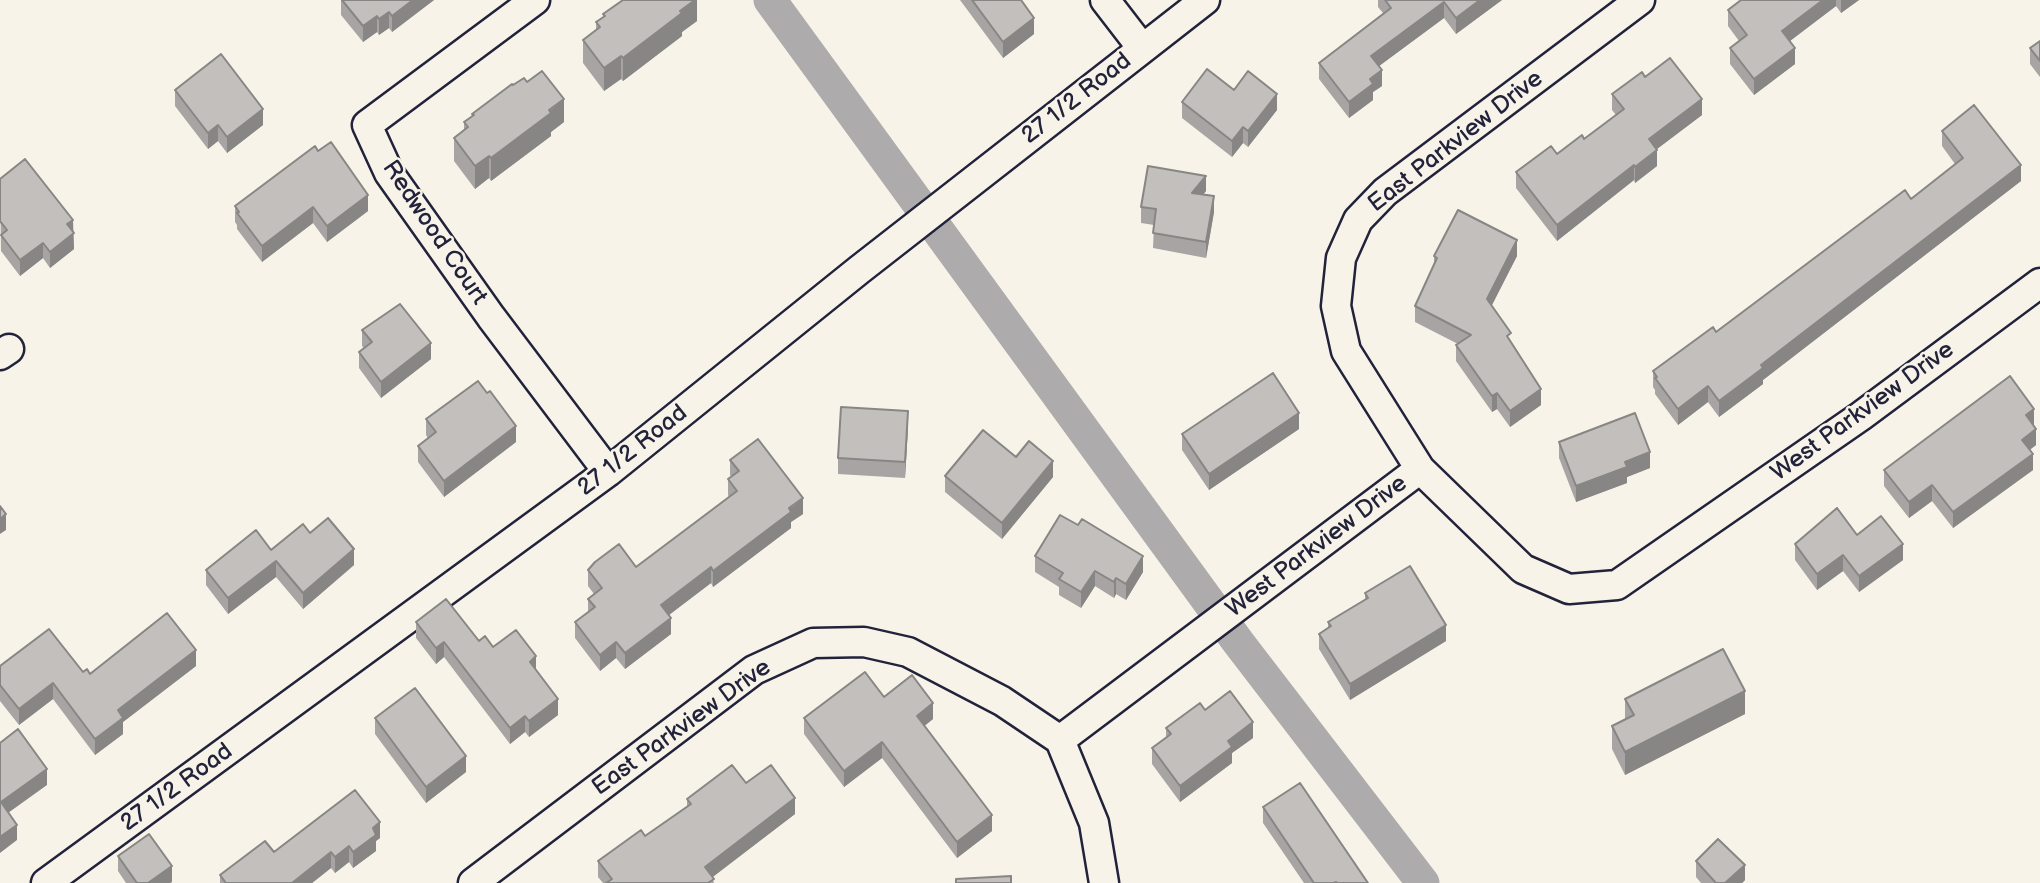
<!DOCTYPE html>
<html>
<head>
<meta charset="utf-8">
<style>
	body { margin:0 }
	canvas { display:block; background:#f7f3e8 }
</style>
</head>
<body>
<canvas width="2040" height="883"></canvas>
<script>
const ctx = document.querySelector('canvas').getContext('2d');
ctx.lineJoin = 'round';
const shape = rows => new Path2D(rows.map(r => 'M' + r).join(''));
function trace(path, color, width, dash) { ctx.strokeStyle = color; ctx.lineWidth = width; ctx.lineCap = dash ? 'butt' : 'round'; ctx.setLineDash(dash || []); ctx.stroke(path); }
function fillPath(path, color) { ctx.fillStyle = color; ctx.fill(path, 'evenodd'); }
function label(font, color, halo, rows, align = 'center') {
  ctx.font = font + ' "Balsamiq Sans",sans-serif'; ctx.lineWidth = 5; ctx.setLineDash([]); ctx.textBaseline = 'middle'; ctx.strokeStyle = halo; ctx.fillStyle = color; for (const [text, x, y, turn = 0] of rows) {
    ctx.save(); ctx.translate(x, y); ctx.rotate((+turn || 0) * Math.PI / 180); ctx.textAlign = isNaN(turn) ? turn : align; if (halo) ctx.strokeText(text, 0, 0); ctx.fillText(text, 0, 0); ctx.restore();
  }
}
trace(shape([
	[770,0,1238,642,1423,883]
]), '#aeabad', 33);
const street = shape([
	[535,0,367,125,389,173,491,317,608,472],
	[1105,0,1142,48],
	[1640,0,1385,192,1358,220,1341,258,1336,306,1346,351,1420,469,1523,569,1569,589,1617,585,1861,416,2040,283],
	[0,355,9,349],
	[1060,740,1420,469],
	[1060,740,1094,823,1104,883],
	[46,883,608,472,859,270,1205,0],
	[473,883,754,670,813,643,864,642,908,652,1002,701,1060,740]
]);
trace(street, '#22223b', 33);
trace(street, '#f7f3e8', 28);
fillPath(shape([
	[341,0,434,0,392,32,389,28,379,35,377,32,363,42,341,15],
	[697,0,697,21,682,32,682,36,623,81,621,79,604,91,583,63,583,40,596,30,596,22,603,17,603,14],
	[960,0,1021,0,1034,34,1003,58],
	[1378,0,1502,0,1456,34,1444,18,1379,66,1382,86,1373,92,1373,100,1349,118,1319,79,1319,63,1383,13,1378,7],
	[1741,0,1859,0,1841,13,1836,6,1790,41,1795,64,1754,95,1730,64,1730,48,1739,41,1728,26,1728,10],
	[2040,41,2040,77,2030,64,2030,48],
	[1645,77,1702,115,1657,149,1657,166,1635,183,1634,180,1557,241,1516,188,1516,172,1557,154,1584,139,1616,115,1612,110,1612,94],
	[175,90,263,125,227,153,218,141,208,149,175,106],
	[1234,90,1277,110,1248,147,1243,143,1232,157,1182,118,1182,102],
	[472,114,564,122,551,132,551,136,491,181,489,178,475,189,454,161,454,138,464,130,464,122,472,116],
	[1942,131,2021,181,1763,380,1763,384,1719,417,1708,402,1678,425,1655,394,1655,390,1653,387,1653,371,1716,332,1911,199,1955,164,1942,146],
	[315,146,368,211,327,242,313,223,262,262,237,229,237,225,235,222,235,206],
	[0,179,73,231,74,249,50,268,43,258,20,276,1,251],
	[1206,191,1203,194,1214,212,1206,258,1153,248,1154,225,1141,223,1141,207],
	[1434,256,1517,256,1491,306,1511,343,1541,405,1510,427,1497,409,1492,412,1456,361,1456,345,1458,344,1415,322,1415,306,1434,266],
	[362,330,431,359,381,398,359,368,359,352,364,348,362,346],
	[426,419,516,442,444,497,418,462,418,446,428,438,426,435],
	[2033,425,2036,445,2030,450,2033,470,1953,528,1932,501,1909,518,1884,486,1884,470],
	[908,427,905,478,838,474,838,458],
	[1299,429,1209,490,1182,450,1182,434],
	[1559,442,1650,468,1627,477,1627,483,1576,502,1559,458],
	[1016,457,1053,477,1002,539,945,492,945,476],
	[730,460,803,514,791,522,791,528,713,587,711,583,669,615,671,634,625,669,616,658,600,671,575,638,575,622,588,612,588,599,594,594,588,586,588,570,636,567,729,497,728,495,728,479,732,477,730,475],
	[310,533,354,565,303,609,276,577,228,614,206,585,206,570,271,550],
	[1857,535,1903,560,1859,592,1843,571,1817,590,1795,560,1795,544],
	[1035,556,1143,572,1126,600,1116,594,1114,598,1095,586,1081,608,1059,595,1059,587,1035,572],
	[1365,593,1446,641,1350,700,1319,649,1319,634,1328,628,1328,622,1365,599],
	[416,622,479,641,536,671,558,715,529,737,525,732,510,744,444,657,436,664,416,638],
	[0,666,83,672,90,674,196,666,123,722,123,734,95,755,53,699,19,725,0,701],
	[884,697,933,719,924,726,992,831,957,858,882,758,844,787,804,734,804,718],
	[1625,699,1745,714,1625,775,1612,749,1612,726,1625,719],
	[1205,710,1253,738,1232,753,1232,763,1180,802,1152,764,1152,748,1166,738,1166,728],
	[375,718,466,772,426,803,375,734],
	[746,783,795,814,712,877,714,883,603,883,598,877,598,861,645,836,687,806,687,799],
	[1263,807,1368,883,1304,883,1263,823],
	[380,838,376,841,376,851,353,868,349,862,335,873,331,868,312,883,220,883,220,875,274,852],
	[118,856,172,882,170,883,126,883,118,871],
	[1696,861,1745,880,1742,883,1701,883,1696,877]
]), '#a7a4a3');
fillPath(shape([
	[413,0,434,0,392,32,392,16],
	[695,0,697,0,697,21,682,32,682,36,623,81,623,58],
	[1480,0,1502,0,1456,34,1456,18],
	[1823,0,1836,0,1836,6,1782,47,1782,31],
	[1841,0,1859,0,1841,13],
	[1444,2,1444,18,1371,72,1371,56],
	[389,12,389,28,379,35,379,19],
	[377,16,377,32,363,42,363,26],
	[1034,18,1034,34,1003,58,1003,42],
	[1795,48,1795,64,1754,95,1754,79],
	[621,56,621,79,604,91,604,68],
	[1382,70,1382,86,1373,92,1373,100,1349,118,1349,102,1370,79],
	[1277,94,1277,110,1248,147,1248,131],
	[564,99,564,122,551,132,551,136,491,181,491,158],
	[1702,99,1702,115,1649,155,1649,139],
	[263,109,263,125,227,153,227,137],
	[218,125,218,141,208,149,208,133],
	[1243,127,1243,143,1232,157,1232,141],
	[1657,150,1657,166,1635,183,1635,167],
	[489,156,489,178,475,189,475,166],
	[1634,165,1634,180,1557,241,1557,225],
	[2021,165,2021,181,1763,380,1763,384,1719,417,1719,401,1761,365],
	[1206,176,1206,191,1192,209,1192,193],
	[368,195,368,211,327,242,327,226],
	[1214,196,1214,212,1206,258,1206,242],
	[313,207,313,223,262,262,262,246],
	[73,220,74,249,50,268,50,252,67,224],
	[1517,240,1517,256,1487,315,1487,299],
	[43,243,43,258,20,276,20,260],
	[431,343,431,359,381,398,381,382],
	[1708,386,1708,402,1678,425,1678,409],
	[1541,389,1541,405,1510,427,1510,411],
	[1497,393,1497,409,1492,412,1492,396],
	[2034,409,2034,425,2026,431,2026,415],
	[908,411,908,427,905,478,905,462],
	[1299,413,1299,429,1209,490,1209,474],
	[516,426,516,442,444,497,444,481],
	[2036,429,2036,445,2022,455,2022,440],
	[1650,452,1650,468,1627,477,1627,483,1576,502,1576,486,1625,462],
	[2033,454,2033,470,1953,528,1953,512],
	[1053,461,1053,477,1002,539,1002,523],
	[1932,485,1932,501,1909,518,1909,502],
	[803,498,803,514,791,522,791,528,713,587,713,571],
	[6,514,6,530,0,534,0,519],
	[1903,544,1903,560,1859,592,1859,576],
	[354,549,354,565,303,609,303,593],
	[1843,555,1843,571,1817,590,1817,574],
	[1143,556,1143,572,1126,600,1126,584],
	[276,561,276,577,228,614,228,598],
	[711,567,711,583,661,621,661,605],
	[1095,571,1095,586,1081,608,1081,592],
	[1116,578,1116,594,1114,598,1114,582],
	[671,618,671,634,625,669,625,653],
	[1446,625,1446,641,1350,700,1350,684],
	[444,642,444,657,436,664,436,648],
	[616,642,616,658,600,671,600,655],
	[196,650,196,666,123,722,123,734,95,755,95,739,118,710],
	[536,656,536,672,530,662],
	[53,683,53,699,19,725,19,709],
	[1745,691,1745,714,1625,775,1625,752],
	[558,699,558,715,529,737,529,721],
	[933,703,933,719,917,732,917,716],
	[525,716,525,732,510,744,510,728],
	[1253,722,1253,738,1232,753,1232,763,1180,802,1180,786,1228,741],
	[882,742,882,758,844,787,844,771],
	[466,756,466,772,426,803,426,787],
	[47,769,47,785,1,818,1,802],
	[795,798,795,814,705,883,705,867],
	[992,815,992,831,957,858,957,842],
	[380,822,380,838,376,841,376,851,353,868,353,852,373,828],
	[17,825,17,840,0,853,0,837],
	[349,846,349,862,335,873,335,857],
	[331,852,331,868,312,883,292,883],
	[1745,865,1745,880,1742,883,1725,883],
	[172,866,172,882,170,883,148,883]
]), '#888684');
const building = shape([
	[342,0,413,0,392,16,389,12,379,19,377,16,363,26,342,0],
	[623,0,695,0,680,11,682,13,623,58,621,56,604,68,583,40,600,27,596,22,605,16,603,14,623,0],
	[972,0,1021,0,1034,18,1003,42,972,0],
	[1385,0,1480,0,1456,18,1444,2,1371,56,1382,70,1370,79,1373,84,1349,102,1319,63,1391,8,1385,0],
	[1741,0,1823,0,1782,31,1795,48,1754,79,1730,48,1747,35,1728,10,1741,0],
	[2040,41,2040,61,2030,48,2040,41],
	[221,54,263,109,227,137,218,125,208,133,175,90,221,54],
	[1670,58,1702,99,1649,139,1657,150,1635,167,1634,165,1557,225,1516,172,1551,146,1557,154,1582,135,1584,139,1624,109,1612,94,1642,72,1645,77,1670,58],
	[1207,69,1234,90,1248,71,1277,94,1248,131,1243,127,1232,141,1182,102,1207,69],
	[542,71,564,99,549,110,551,113,491,158,489,156,475,166,454,138,468,127,464,122,474,115,472,114,512,84,513,85,524,78,527,82,542,71],
	[1974,105,2021,165,1761,365,1763,368,1719,401,1708,386,1678,409,1655,378,1657,377,1653,371,1713,327,1716,332,1905,190,1911,199,1963,158,1942,131,1974,105],
	[331,142,368,195,327,226,313,207,262,246,237,213,239,212,235,206,315,146,318,151,331,142],
	[25,159,73,220,67,224,74,233,50,252,43,243,20,260,1,235,7,230,0,221,0,179,25,159],
	[1148,166,1206,176,1192,193,1214,196,1206,242,1153,233,1156,209,1141,207,1148,166],
	[1458,210,1517,240,1487,299,1511,333,1507,336,1541,389,1510,411,1497,393,1492,396,1456,345,1471,335,1415,306,1437,258,1434,256,1458,210],
	[400,304,431,343,381,382,359,352,372,342,362,330,400,304],
	[1273,373,1299,413,1209,474,1182,434,1273,373],
	[2010,376,2034,409,2026,415,2036,429,2022,440,2033,454,1953,512,1932,485,1909,502,1884,470,2010,376],
	[478,381,487,393,490,391,516,426,444,481,418,446,436,432,426,419,478,381],
	[841,407,908,411,905,462,838,458,841,407],
	[1635,413,1650,452,1625,462,1627,467,1576,486,1559,442,1635,413],
	[983,430,1016,457,1029,441,1053,461,1002,523,945,476,983,430],
	[758,439,803,498,789,508,791,512,713,571,711,567,661,605,671,618,625,653,616,642,600,655,575,622,595,607,588,599,602,588,588,570,595,562,619,544,636,567,737,491,728,479,739,471,730,460,758,439],
	[0,506,6,514,0,519,0,506],
	[1837,508,1857,535,1881,516,1903,544,1859,576,1843,555,1817,574,1795,544,1837,508],
	[1060,515,1078,525,1082,519,1143,556,1126,584,1116,578,1114,582,1095,571,1081,592,1059,579,1063,573,1035,556,1060,515],
	[328,518,354,549,303,593,276,561,228,598,206,570,256,530,271,550,303,524,310,533,328,518],
	[1410,566,1446,625,1350,684,1319,634,1331,626,1328,622,1368,598,1365,593,1410,566],
	[446,599,479,641,485,636,493,647,516,630,536,656,530,662,558,699,529,721,525,716,510,728,444,642,436,648,416,622,446,599],
	[167,613,196,650,118,710,123,718,95,739,53,683,19,709,0,685,0,666,49,629,83,672,87,669,90,674,167,613],
	[1723,649,1745,691,1625,752,1612,726,1634,715,1625,699,1723,649],
	[865,672,884,697,912,675,933,703,917,716,992,815,957,842,882,742,844,771,804,718,865,672],
	[415,688,466,756,426,787,375,718,415,688],
	[1230,691,1253,722,1228,741,1232,747,1180,786,1152,748,1171,734,1166,728,1200,703,1205,710,1230,691],
	[18,729,47,769,1,802,17,825,0,837,0,743,18,729],
	[732,765,746,783,771,765,795,798,705,867,714,879,708,883,606,883,612,879,598,861,641,830,645,836,691,804,687,799,732,765],
	[1300,783,1368,883,1337,883,1336,882,1334,883,1314,883,1263,807,1300,783],
	[355,790,380,822,373,828,376,835,353,852,349,846,335,857,331,852,292,883,226,883,220,875,265,841,274,852,355,790],
	[149,834,172,866,148,883,137,883,118,856,149,834],
	[1718,839,1745,865,1725,883,1716,883,1696,861,1718,839],
	[1011,876,1011,883,956,883,956,879,1011,876]
]);
fillPath(building, '#c2bfbd');
trace(building, '#888684', 2);
label('24px', '#22223b', '#f7f3e8', [
	["27 1/2 Road",1077,99,-38],
	["East Parkview Drive",1456,142,-38],
	["Redwood Court",434,233,56],
	["West Parkview Drive",1863,412,-36],
	["27 1/2 Road",633,451,-38],
	["West Parkview Drive",1317,547,-37],
	["East Parkview Drive",682,728,-36],
	["27 1/2 Road",177,788,-36]
]);
</script>
</body>
</html>
